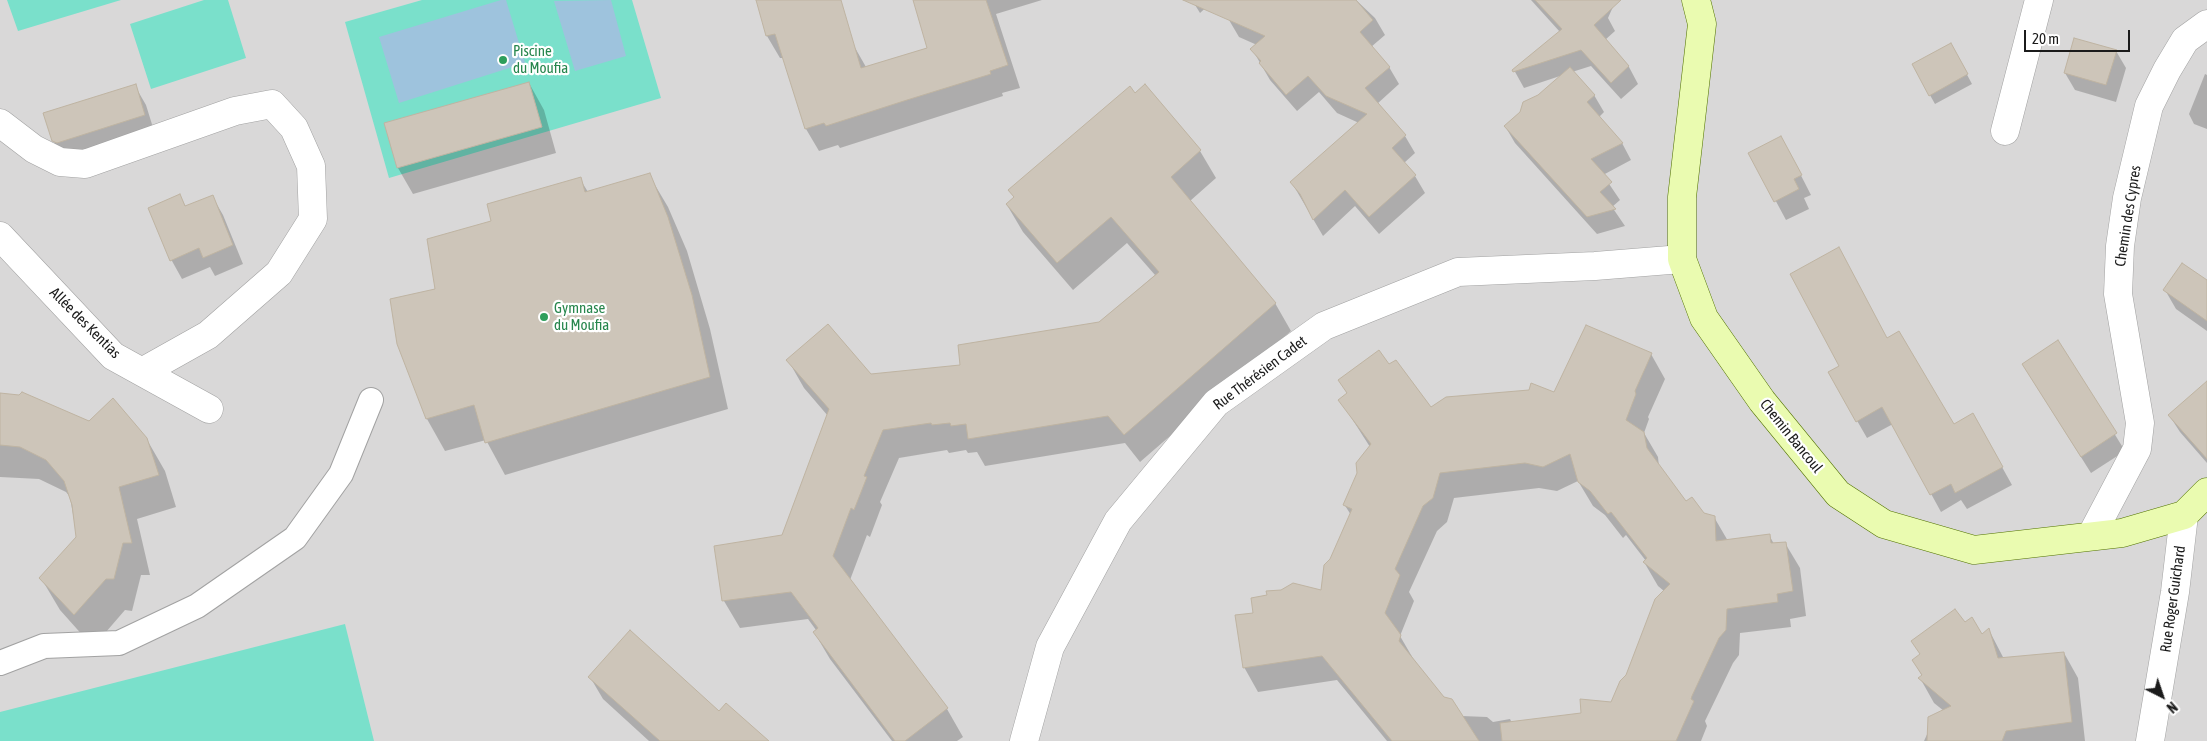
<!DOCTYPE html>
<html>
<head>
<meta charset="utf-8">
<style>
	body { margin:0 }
	#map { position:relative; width:2207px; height:741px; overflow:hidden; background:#edebe0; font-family:"Asap Condensed",sans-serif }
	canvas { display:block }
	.north { position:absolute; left:2137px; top:671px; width:50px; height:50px; -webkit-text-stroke:4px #fff; paint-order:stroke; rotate:139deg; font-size:14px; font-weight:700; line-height:20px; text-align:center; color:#1b1b1b }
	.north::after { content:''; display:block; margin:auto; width:18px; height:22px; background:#1b1b1b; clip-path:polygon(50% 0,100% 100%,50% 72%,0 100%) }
	.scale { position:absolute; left:2024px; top:30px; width:106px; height:22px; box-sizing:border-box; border:2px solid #1b1b1b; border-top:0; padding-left:6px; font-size:15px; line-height:18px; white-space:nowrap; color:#1b1b1b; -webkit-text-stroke:4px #fff; paint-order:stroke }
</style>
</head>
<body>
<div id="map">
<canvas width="2207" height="741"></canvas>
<div class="north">N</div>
<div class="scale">20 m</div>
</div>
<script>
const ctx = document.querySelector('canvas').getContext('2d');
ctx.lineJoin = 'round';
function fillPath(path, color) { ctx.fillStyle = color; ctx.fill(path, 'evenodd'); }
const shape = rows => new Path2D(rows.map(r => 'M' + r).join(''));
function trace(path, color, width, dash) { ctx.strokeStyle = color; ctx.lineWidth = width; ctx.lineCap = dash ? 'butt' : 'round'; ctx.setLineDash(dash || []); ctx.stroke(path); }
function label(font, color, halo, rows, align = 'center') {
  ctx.font = font + ' "Asap Condensed",sans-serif'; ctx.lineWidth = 4.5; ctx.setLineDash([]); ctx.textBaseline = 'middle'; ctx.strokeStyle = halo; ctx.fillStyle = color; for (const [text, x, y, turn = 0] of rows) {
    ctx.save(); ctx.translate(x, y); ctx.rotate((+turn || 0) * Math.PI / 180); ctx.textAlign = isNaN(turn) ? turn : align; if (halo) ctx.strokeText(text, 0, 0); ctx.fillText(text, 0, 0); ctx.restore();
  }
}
fillPath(shape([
	[0,0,2207,0,2207,741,0,741]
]), '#d9d8d8');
fillPath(shape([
	[7,0,121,0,18,31],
	[204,0,228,0,246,58,151,89,130,24],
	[422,0,632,0,661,98,389,178,345,22],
	[345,624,374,741,0,741,0,712]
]), '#7ae0cb');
fillPath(shape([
	[501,0,506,0,525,63,399,103,379,37],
	[611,0,626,56,575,71,554,1]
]), '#9ec3dd');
fillPath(shape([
	[757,0,834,0,854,46,866,67,928,48,934,0,1042,0,996,14,1020,88,1002,93,1003,96,840,148,838,145,819,151,806,129,784,58,780,58,767,36],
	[1192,0,1356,0,1375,18,1385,35,1371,47,1389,67,1399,84,1377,104,1405,136,1415,153,1404,163,1415,176,1425,193,1379,234,1355,206,1323,236,1292,183,1359,123,1337,113,1319,92,1297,111,1270,80,1252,49,1257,45,1239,37,1229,20,1213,1,1200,13],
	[1531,0,1616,0,1608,18,1615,31,1605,40,1629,67,1638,84,1621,99,1591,66,1572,72,1594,95,1604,112,1599,117,1622,143,1631,160,1603,175,1620,200,1612,207,1625,226,1597,234,1515,143,1505,126,1563,75,1524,88,1514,70,1560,32],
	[2116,51,2126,68,2116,102,2075,90,2065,73],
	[1956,54,1972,84,1935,104,1913,65],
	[2205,74,2207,75,2207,129,2194,124,2189,114],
	[529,83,544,110,556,153,413,194,398,168],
	[135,86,146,105,155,134,64,159,53,140],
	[1134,94,1200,151,1216,178,1190,201,1275,303,1291,331,1140,462,1125,443,985,466,977,452,968,453,966,450,949,453,947,450,899,458,880,502,882,505,870,537,867,535,850,580,947,709,963,737,957,741,892,741,830,659,814,632,816,630,808,619,740,628,724,601,782,536,828,416,804,388,788,360,871,376,961,366,1099,323,1155,275,1127,243,1073,290,1023,232,1007,205],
	[1750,153,1791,156,1811,195,1804,198,1809,209,1786,220],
	[649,175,668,207,687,251,710,329,728,409,505,475,486,440,445,451,427,419,436,290,493,221,580,179,588,192],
	[180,196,186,207,212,196,223,215,243,264,215,276,210,267,182,279,172,261,150,208],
	[2207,282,2207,331,2176,309,2165,290],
	[1887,339,1953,426,1973,415,2012,485,1967,509,1961,500,1941,512,1893,424,1867,438,1829,372],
	[2058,342,2125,451,2091,473,2023,365],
	[1651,354,1665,379,1648,417,1649,419,1644,433,1658,457,1659,467,1686,503,1703,514,1714,517,1728,541,1769,535,1774,544,1785,543,1800,568,1806,616,1790,619,1791,627,1740,633,1739,655,1733,663,1705,721,1707,726,1701,741,1387,741,1337,680,1258,692,1244,667,1255,614,1322,592,1332,560,1351,515,1344,504,1370,447,1340,400,1348,395,1340,381,1389,366,1431,408,1555,393],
	[1578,481,1593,506,1605,515,1623,538,1626,535,1646,561,1644,562,1658,586,1664,591,1627,676,1612,704,1582,714,1512,723,1510,719,1493,722,1487,717,1462,716,1443,698,1414,660,1400,636,1414,601,1409,592,1437,531,1447,522,1454,498,1539,488,1557,491],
	[2207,382,2207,463,2180,432,2169,415],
	[0,394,146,438,165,471,176,507,137,519,150,575,141,575,132,611,125,610,93,647,60,610,41,578,77,537,70,497,66,492,39,479,0,477],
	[1965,624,1982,635,1989,630,2004,659,2064,653,2078,678,2085,741,1924,741,1929,730,1944,711,1934,703,1920,678,1922,676,1913,660],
	[590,677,719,713,768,741,649,741,603,699]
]), '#0003');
const building = shape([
	[756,0,841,0,861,68,927,48,913,0,986,0,1008,65,990,71,991,74,907,100,826,126,824,123,805,129,775,34,766,36,756,0],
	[1183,0,1356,0,1373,20,1360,32,1390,67,1365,88,1406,135,1392,148,1416,175,1369,217,1345,190,1313,220,1300,194,1290,182,1367,114,1326,96,1308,76,1286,95,1259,63,1261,61,1250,49,1265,36,1183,0],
	[1535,0,1621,0,1594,25,1629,66,1611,83,1581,50,1513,72,1512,70,1562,29,1535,0],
	[2074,38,2117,50,2106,85,2064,73,2074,38],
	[1951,43,1968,74,1929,96,1912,64,1951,43],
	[1570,67,1595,95,1587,102,1623,143,1591,159,1612,182,1600,192,1616,209,1587,217,1504,126,1520,112,1523,102,1538,95,1570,67],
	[529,82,542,127,397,168,384,123,529,82],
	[136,84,145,115,57,143,52,141,43,113,136,84],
	[1145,84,1201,150,1171,177,1276,303,1124,435,1108,416,968,439,966,424,951,426,950,423,932,425,931,423,883,430,864,476,867,477,854,510,851,508,833,556,948,708,905,741,895,741,813,632,818,628,791,592,722,601,714,546,782,535,829,409,786,360,828,324,871,374,960,365,958,345,1099,322,1159,272,1111,217,1057,263,1006,204,1014,197,1008,190,1130,86,1135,93,1145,84],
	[1781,136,1802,175,1794,179,1799,189,1774,202,1748,153,1781,136],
	[650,173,668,217,692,295,710,377,485,443,474,405,426,419,397,344,390,299,435,289,427,239,491,221,487,204,581,177,585,192,650,173],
	[180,194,185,206,213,195,233,245,203,258,199,248,170,261,148,208,180,194],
	[1839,247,1887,338,1899,331,1954,424,1973,413,2003,467,1955,493,1951,484,1930,495,1882,407,1856,422,1828,372,1839,366,1790,274,1839,247],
	[2182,263,2207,280,2207,321,2163,290,2182,263],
	[1586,325,1652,353,1635,391,1636,394,1626,420,1644,432,1647,448,1686,501,1692,497,1704,513,1715,516,1716,541,1770,534,1771,543,1786,542,1793,591,1777,594,1778,602,1727,609,1726,630,1719,638,1692,696,1691,699,1694,701,1676,741,1502,741,1500,723,1581,713,1580,699,1611,702,1620,681,1626,675,1655,599,1670,584,1643,562,1647,558,1611,512,1608,514,1590,491,1578,482,1570,454,1543,467,1525,463,1440,473,1433,498,1423,506,1395,569,1400,575,1385,613,1401,635,1399,641,1444,697,1452,699,1479,741,1392,741,1322,656,1243,668,1235,615,1253,613,1251,598,1267,595,1266,591,1281,590,1293,583,1321,590,1324,565,1330,559,1352,509,1343,505,1357,473,1356,463,1371,444,1338,400,1347,393,1338,380,1379,350,1389,364,1396,360,1431,407,1446,397,1529,390,1531,383,1554,392,1586,325],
	[2058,340,2117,433,2081,457,2022,364,2058,340],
	[2207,381,2207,459,2168,415,2207,381],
	[22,392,89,421,113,398,147,438,159,475,119,487,132,543,123,543,114,579,106,579,74,615,39,578,76,537,72,505,64,481,46,460,20,447,0,445,0,393,19,395,22,392],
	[1955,609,1965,622,1972,617,1982,634,1989,628,1998,658,2064,652,2072,722,2006,731,2002,741,1927,741,1928,717,1951,706,1918,678,1922,675,1912,660,1920,654,1911,641,1955,609],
	[630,630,719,711,726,703,769,741,660,741,588,677,630,630]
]);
fillPath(building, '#cdc5b9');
trace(building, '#bfb4a2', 1);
const pedestrian = shape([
	[0,663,44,646,119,643,197,606,295,538,341,474,371,400]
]);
const minor = shape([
	[0,123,34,149,60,162,85,164,235,111,272,104,294,128,311,166,313,219,279,273,208,335,142,372],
	[2005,131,2039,0],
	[0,236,113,356,209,409],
	[2091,536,2137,449,2140,423,2118,294,2120,246,2127,198,2149,106,2167,70,2185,40,2207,24],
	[1024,741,1050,647,1118,521,1216,403,1324,326,1458,272,1595,266,1682,259],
	[2150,741,2175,592,2184,515]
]);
const secondary = shape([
	[1696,0,1702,24,1682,197,1682,259,1704,318,1762,401,1838,494,1884,524,1974,550,2122,533,2184,515,2207,492]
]);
trace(pedestrian, '#a2a2a2', 26);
trace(minor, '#a2a2a2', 29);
trace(secondary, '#527301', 29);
trace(pedestrian, '#fff', 24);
trace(minor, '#fff', 28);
trace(secondary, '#eafbb0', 28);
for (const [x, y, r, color] of [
	[503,60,5,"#2e9e5b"],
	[544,317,5,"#2e9e5b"]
]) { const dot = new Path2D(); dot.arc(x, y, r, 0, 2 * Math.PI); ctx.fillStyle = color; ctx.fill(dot); trace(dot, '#fff', 2); }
label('15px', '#27864d', '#fff', [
	["Piscine",513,51],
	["du Moufia",513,68],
	["Gymnase",554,308],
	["du Moufia",554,325]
], 'left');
label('15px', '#1b1b1b', '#fff', [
	["Chemin des Cypres",2128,216,-81],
	["Allée des Kentias",85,323,45],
	["Rue Thérésien Cadet",1260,373,-37],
	["Chemin Bancoul",1791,436,51],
	["Rue Roger Guichard",2173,599,-82]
]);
</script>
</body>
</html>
